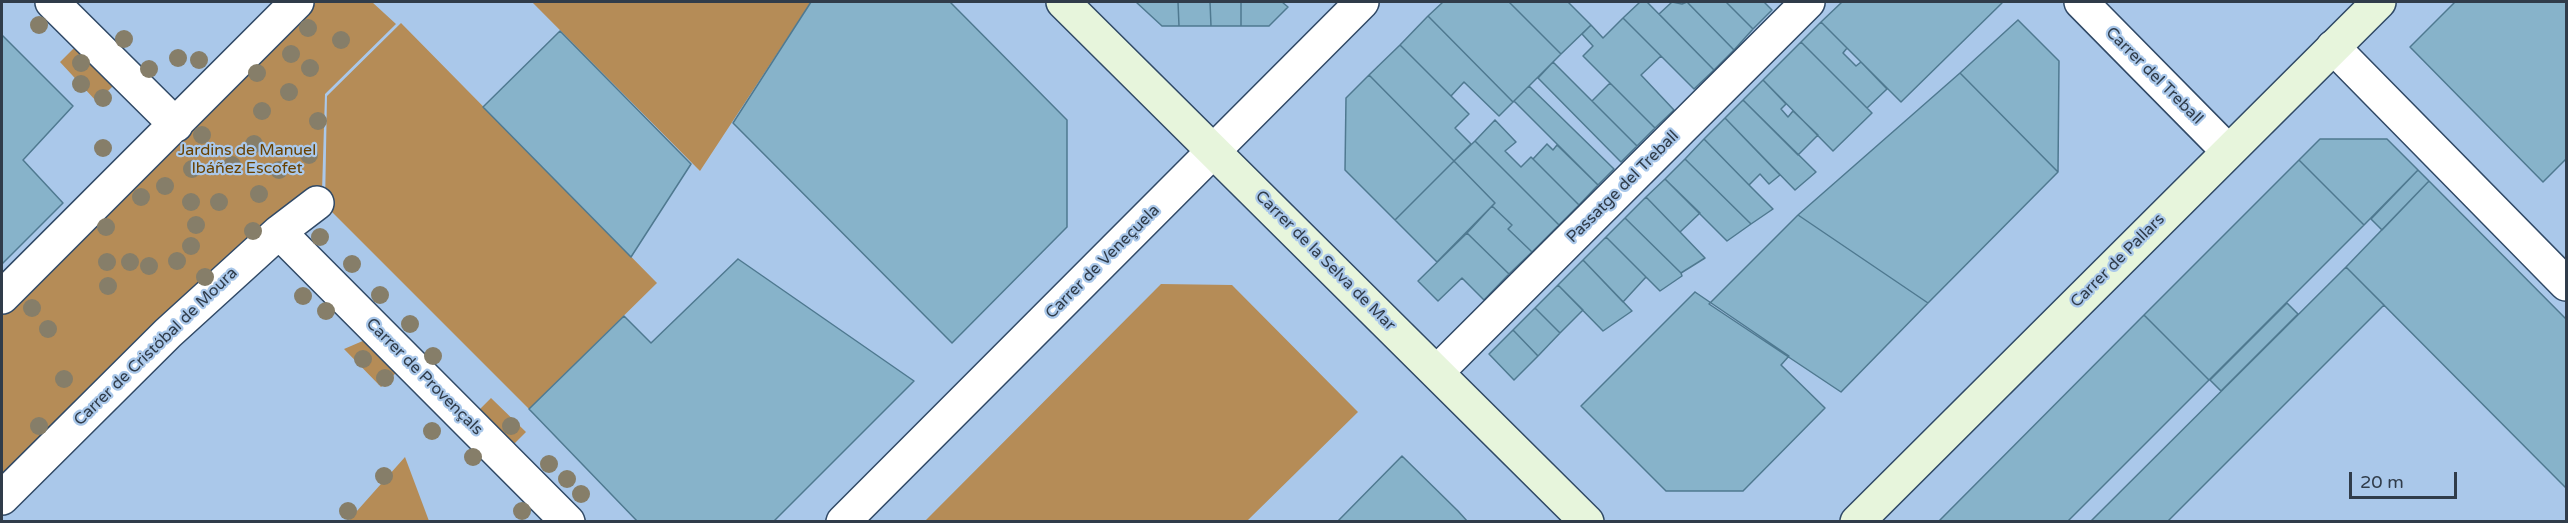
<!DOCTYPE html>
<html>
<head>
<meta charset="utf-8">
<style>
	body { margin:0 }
	#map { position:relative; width:2568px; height:523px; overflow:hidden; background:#aac8ea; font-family:"Varela Round",sans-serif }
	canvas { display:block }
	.frame { position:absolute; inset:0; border:3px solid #303c4a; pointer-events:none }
	.scale { position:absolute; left:2349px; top:472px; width:108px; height:27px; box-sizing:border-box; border:3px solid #303c4a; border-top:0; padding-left:8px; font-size:18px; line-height:21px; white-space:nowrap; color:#303c4a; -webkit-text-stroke:4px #aac8ea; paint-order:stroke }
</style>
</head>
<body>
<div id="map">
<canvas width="2568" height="523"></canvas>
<div class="frame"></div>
<div class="scale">20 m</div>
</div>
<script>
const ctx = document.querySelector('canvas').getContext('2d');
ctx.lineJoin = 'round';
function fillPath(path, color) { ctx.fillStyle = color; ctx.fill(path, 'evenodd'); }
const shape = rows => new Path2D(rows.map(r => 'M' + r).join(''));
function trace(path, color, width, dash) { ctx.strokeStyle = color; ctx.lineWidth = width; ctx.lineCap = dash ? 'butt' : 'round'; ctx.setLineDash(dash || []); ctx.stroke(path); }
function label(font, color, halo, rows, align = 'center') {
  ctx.font = font + ' "Varela Round",sans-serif'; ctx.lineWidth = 4.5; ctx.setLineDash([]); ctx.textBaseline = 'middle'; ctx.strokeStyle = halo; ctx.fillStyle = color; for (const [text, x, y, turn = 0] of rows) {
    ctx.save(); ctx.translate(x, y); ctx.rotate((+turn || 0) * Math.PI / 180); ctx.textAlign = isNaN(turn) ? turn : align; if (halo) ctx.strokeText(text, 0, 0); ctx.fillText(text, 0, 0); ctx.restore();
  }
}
fillPath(shape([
	[308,2,372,2,396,24,325,94,322,191,2,489,2,306],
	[532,2,811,2,700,171],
	[401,23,657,283,529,409,325,205,327,96],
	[75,47,113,86,97,102,60,62],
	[1161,284,1232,285,1358,412,1247,521,925,521],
	[365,340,397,372,381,387,344,349],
	[491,398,526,432,510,448,476,413],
	[405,457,429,521,348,521]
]), '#b58c57');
const building = shape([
	[811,2,950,2,1067,120,1067,227,952,343,733,123,811,2],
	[1136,2,1178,2,1179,26,1162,26,1136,2],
	[1178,2,1210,2,1211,26,1179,26,1178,2],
	[1210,2,1241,2,1241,26,1211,26,1210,2],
	[1241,2,1282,2,1288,7,1269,26,1241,26,1241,2],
	[1443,2,1509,2,1561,54,1513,102,1428,16,1443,2],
	[1509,2,1568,2,1591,25,1561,54,1509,2],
	[1640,2,1647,2,1714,70,1694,89,1623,18,1640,2],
	[1672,2,1682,4,1687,2,1734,50,1714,70,1659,14,1672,2],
	[1687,2,1726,2,1753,29,1734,50,1687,2],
	[1726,2,1764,2,1772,10,1753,29,1726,2],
	[1842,2,2000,2,2002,3,1901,102,1821,22,1842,2],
	[2455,2,2566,2,2566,159,2543,182,2410,47,2455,2],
	[1428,16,1513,102,1499,116,1464,82,1451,96,1400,45,1428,16],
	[1623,18,1661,56,1641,75,1674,110,1655,128,1583,56,1593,46,1582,34,1591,25,1603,38,1623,18],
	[2018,20,2059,61,2058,172,1960,73,2018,20],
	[1821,22,1847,48,1843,53,1856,66,1861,62,1887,89,1867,108,1801,42,1821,22],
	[560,31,691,164,631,257,483,107,560,31],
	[2,35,73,106,23,160,63,203,2,264,2,35],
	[1801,42,1872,113,1833,151,1763,80,1801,42],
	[1400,45,1469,114,1455,128,1471,144,1454,161,1369,75,1400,45],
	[1553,62,1637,146,1621,162,1538,78,1553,62],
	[1960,73,2058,172,1928,303,1798,215,1960,73],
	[1369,75,1454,161,1395,220,1345,170,1346,98,1369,75],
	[1763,80,1786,104,1781,109,1788,117,1793,111,1818,135,1798,155,1743,100,1763,80],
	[1610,83,1655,128,1637,146,1592,101,1610,83],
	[1529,86,1614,169,1598,185,1514,101,1529,86],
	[1743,100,1816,172,1795,190,1725,118,1743,100],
	[1725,118,1780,175,1769,184,1760,174,1749,185,1704,139,1725,118],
	[1495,120,1516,142,1505,151,1521,167,1531,157,1579,205,1559,225,1475,141,1495,120],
	[1704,139,1749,185,1773,209,1751,224,1685,159,1704,139],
	[2320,139,2387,139,2418,170,2364,225,2299,160,2320,139],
	[1475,141,1559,225,1532,252,1508,229,1512,225,1492,206,1495,203,1454,161,1475,141],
	[1547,144,1553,150,1557,145,1598,185,1579,205,1533,159,1547,144],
	[1685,159,1751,224,1727,241,1665,179,1685,159],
	[2299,160,2364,225,2209,380,2144,315,2299,160],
	[1454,161,1495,203,1437,262,1395,220,1454,161],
	[2418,170,2429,181,2382,230,2371,219,2418,170],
	[1665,179,1700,213,1680,232,1646,197,1665,179],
	[2429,181,2566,319,2566,488,2346,267,2429,181],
	[1646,197,1680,232,1705,258,1681,273,1625,218,1646,197],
	[1492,206,1512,225,1508,229,1532,252,1509,274,1467,233,1492,206],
	[1798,215,1928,303,1841,392,1709,304,1798,215],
	[1625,218,1681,273,1682,276,1660,291,1606,237,1625,218],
	[1467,233,1509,274,1484,300,1462,278,1438,301,1418,281,1467,233],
	[1606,237,1646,277,1623,302,1583,260,1606,237],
	[738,259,914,381,773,522,638,522,529,409,624,316,651,343,738,259],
	[1583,260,1632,311,1603,331,1558,285,1583,260],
	[2346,267,2384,305,2167,522,2090,522,2346,267],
	[1558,285,1583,310,1560,333,1535,308,1558,285],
	[1695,292,1789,356,1781,365,1825,408,1743,491,1666,491,1581,406,1695,292],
	[2287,303,2298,314,2221,391,2210,380,2287,303],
	[1535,308,1560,333,1538,356,1513,330,1535,308],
	[2144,315,2209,380,2067,522,1938,522,2144,315],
	[1513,330,1538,356,1514,380,1489,354,1513,330],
	[1402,456,1458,511,1468,522,1337,522,1402,456]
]);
fillPath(building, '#87b3ca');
trace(building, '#4f7990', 1.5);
const street = shape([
	[52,2,176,125],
	[2081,2,2228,151],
	[2333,47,2566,284],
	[279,232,568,522],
	[2,297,297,2],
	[1437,372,1808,2],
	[2,498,168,333,279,232,317,203],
	[843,522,1362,2]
]);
const secondary = shape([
	[1063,2,1587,522],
	[1857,522,2379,2]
]);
trace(street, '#304966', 36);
trace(secondary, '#304966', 36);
trace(street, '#fff', 33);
trace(secondary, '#e7f5dc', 33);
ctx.fillStyle = '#867e69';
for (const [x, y] of [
	[39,25],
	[308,28],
	[124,39],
	[341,40],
	[291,54],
	[178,58],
	[199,60],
	[81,63],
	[310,68],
	[149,69],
	[257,73],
	[81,84],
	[289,92],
	[103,98],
	[262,111],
	[318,121],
	[202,135],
	[254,144],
	[103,148],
	[309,155],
	[232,165],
	[192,169],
	[279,170],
	[165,186],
	[259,194],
	[141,197],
	[191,202],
	[219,202],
	[196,225],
	[106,227],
	[253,231],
	[320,237],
	[191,246],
	[177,261],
	[107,262],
	[130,262],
	[352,264],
	[149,266],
	[205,277],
	[108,286],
	[380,295],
	[303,296],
	[32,308],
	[326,311],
	[410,324],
	[48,329],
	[433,356],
	[363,359],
	[385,378],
	[64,379],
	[39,426],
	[511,426],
	[432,431],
	[473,457],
	[549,464],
	[384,476],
	[567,479],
	[581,494],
	[348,511],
	[522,511]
]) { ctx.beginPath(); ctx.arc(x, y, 9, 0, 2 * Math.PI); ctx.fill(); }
label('16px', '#303c4a', '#aac8ea', [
	["Carrer del Treball",2154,76,45],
	["Passatge del Treball",1623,187,-45],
	["Carrer de la Selva de Mar",1325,261,45],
	["Carrer de Pallars",2118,261,-45],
	["Carrer de Veneçuela",1103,262,-45],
	["Carrer de Cristóbal de Moura",156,347,-44],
	["Carrer de Provençals",424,377,45]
]);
label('16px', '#684100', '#aac8ea', [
	["Jardins de Manuel",247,151],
	["Ibáñez Escofet",247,169]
]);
</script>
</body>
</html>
